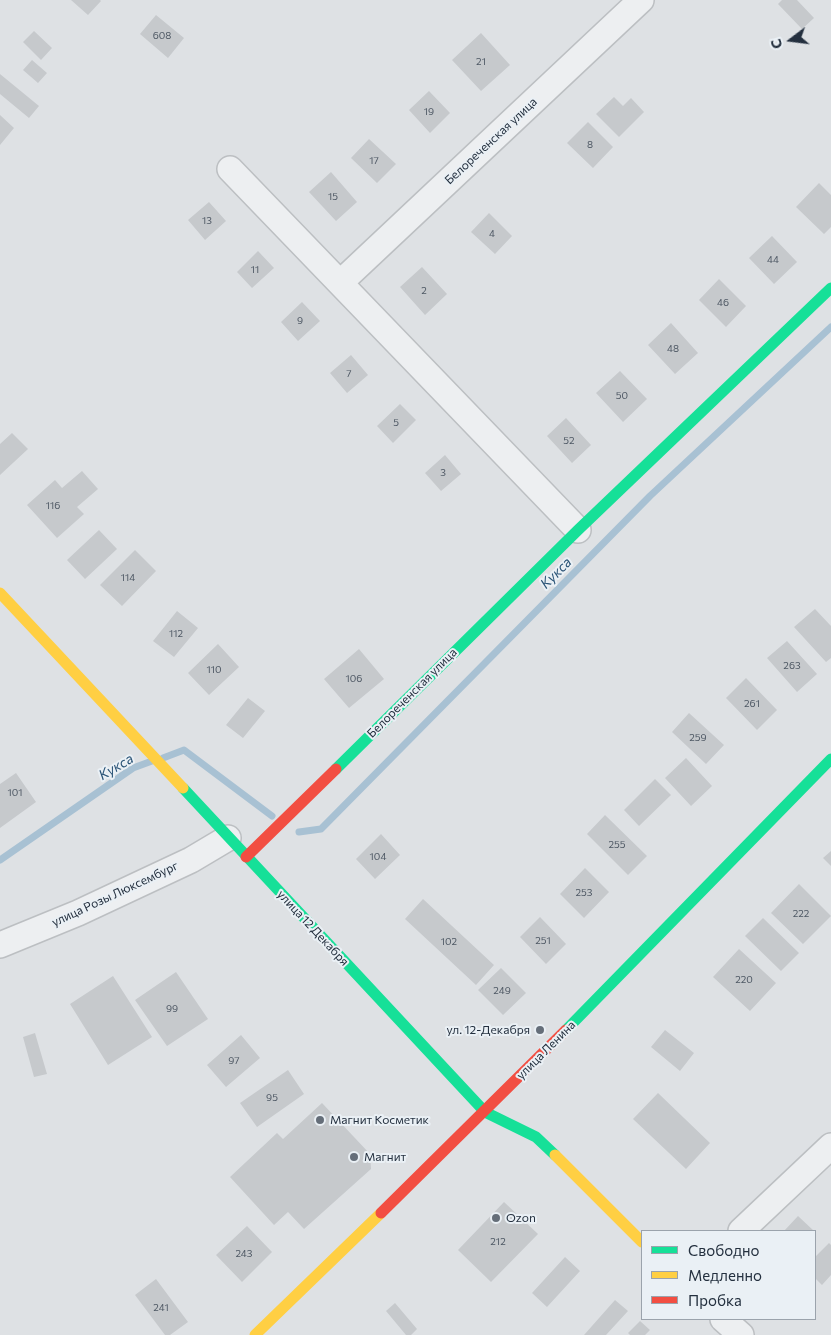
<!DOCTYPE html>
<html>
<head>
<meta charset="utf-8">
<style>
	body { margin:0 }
	#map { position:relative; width:831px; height:1335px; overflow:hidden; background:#dee1e4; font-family:Commissioner,sans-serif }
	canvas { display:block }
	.legend { position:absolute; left:641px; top:1230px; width:175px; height:90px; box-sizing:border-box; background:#eaf0f5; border:1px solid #9ba3ac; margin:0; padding:6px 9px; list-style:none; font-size:15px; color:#24303f }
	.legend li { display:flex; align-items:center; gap:10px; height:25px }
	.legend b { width:25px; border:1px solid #9ba3ac }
	.north { position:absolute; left:766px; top:15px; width:50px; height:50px; -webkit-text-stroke:4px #eaf0f5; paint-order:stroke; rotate:255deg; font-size:14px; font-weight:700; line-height:20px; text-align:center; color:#24303f }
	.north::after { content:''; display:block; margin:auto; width:18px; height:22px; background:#24303f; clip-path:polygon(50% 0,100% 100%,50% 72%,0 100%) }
</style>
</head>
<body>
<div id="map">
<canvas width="831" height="1335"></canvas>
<ul class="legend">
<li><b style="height:6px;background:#16e098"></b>Свободно</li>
<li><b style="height:6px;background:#ffcf43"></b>Медленно</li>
<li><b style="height:6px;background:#f24e42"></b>Пробка</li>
</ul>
<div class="north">С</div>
</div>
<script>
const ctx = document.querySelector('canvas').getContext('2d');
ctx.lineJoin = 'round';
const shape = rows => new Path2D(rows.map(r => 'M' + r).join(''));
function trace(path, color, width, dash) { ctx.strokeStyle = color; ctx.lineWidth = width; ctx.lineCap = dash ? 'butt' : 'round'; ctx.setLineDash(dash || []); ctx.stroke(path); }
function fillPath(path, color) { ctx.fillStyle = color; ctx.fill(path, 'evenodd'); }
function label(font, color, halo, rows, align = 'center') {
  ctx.font = font + ' Commissioner,sans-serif'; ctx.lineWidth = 4; ctx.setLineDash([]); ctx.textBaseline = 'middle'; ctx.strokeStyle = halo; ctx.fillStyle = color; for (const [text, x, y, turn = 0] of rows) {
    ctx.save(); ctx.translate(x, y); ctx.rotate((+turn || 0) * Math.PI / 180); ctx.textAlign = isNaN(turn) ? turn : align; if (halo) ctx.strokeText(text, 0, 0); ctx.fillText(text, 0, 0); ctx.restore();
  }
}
trace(shape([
	[163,758,184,750,272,816],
	[299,832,321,829,650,496,831,327],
	[0,860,133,768,152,761]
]), '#a8c1d3', 7);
fillPath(shape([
	[71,0,100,0,101,1,88,15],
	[782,0,797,0,814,18,802,29,778,4],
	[156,15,184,38,168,58,140,34],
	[34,31,52,48,41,60,23,42],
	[481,33,510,65,481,91,452,60],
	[32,60,47,73,38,83,23,70],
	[0,74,39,106,29,118,0,94],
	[429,91,450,113,430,133,409,110],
	[614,97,623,106,631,98,644,112,619,137,596,114],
	[0,115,14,128,0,145],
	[588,122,613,147,593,168,567,143],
	[369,139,396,164,377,183,351,158],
	[331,172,357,202,336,221,309,192],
	[819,183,831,195,831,227,824,234,796,207],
	[209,202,226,221,205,240,188,220],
	[489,213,512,236,495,254,471,232],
	[772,236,797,262,774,284,749,258],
	[258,251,274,268,252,288,237,272],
	[422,267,447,294,425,315,400,287],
	[719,279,746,306,726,327,699,300],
	[302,302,320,321,298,341,281,322],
	[671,323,698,353,675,374,648,345],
	[351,355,368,375,347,393,330,373],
	[620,371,647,399,623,422,596,393],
	[400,404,416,420,393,443,377,426],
	[566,418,591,445,572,463,547,436],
	[12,433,28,449,0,475,0,444],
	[445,455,461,474,441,491,425,473],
	[82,471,98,489,77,507,84,514,57,538,27,505,55,480,62,488],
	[99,530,117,549,85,579,67,560],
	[135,550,156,571,122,606,100,585],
	[815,609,831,626,831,658,826,662,794,627],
	[177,611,198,628,174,657,153,641],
	[787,641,817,674,797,692,767,658],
	[218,644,239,667,209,695,188,673],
	[359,649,384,679,349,708,324,679],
	[746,678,777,710,757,730,726,698],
	[248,698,265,711,243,738,226,725],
	[689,713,724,745,706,764,672,732],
	[686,758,712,786,691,806,665,778],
	[16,773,36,802,0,828,0,784],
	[655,779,671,795,639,826,624,810],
	[605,815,647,856,628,875,587,834],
	[381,834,400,855,375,879,356,859],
	[831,851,831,866,823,858],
	[585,868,609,892,584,918,560,894],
	[799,884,831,916,803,944,771,913],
	[423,899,494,965,476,985,405,919],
	[540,917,566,944,546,964,520,937],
	[763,918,799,953,781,971,745,936],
	[739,949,776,983,750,1011,713,977],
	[501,968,526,993,503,1015,478,990],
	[176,972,208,1019,167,1046,135,1000],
	[113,976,152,1037,108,1065,70,1004],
	[665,1030,694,1053,680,1071,651,1047],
	[35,1033,47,1074,34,1077,23,1037],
	[241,1035,260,1058,226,1087,207,1065],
	[288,1070,304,1094,257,1127,240,1103],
	[658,1093,710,1143,686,1169,633,1119],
	[322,1103,370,1154,371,1169,304,1229,288,1212,274,1225,230,1177,277,1133,283,1139],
	[504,1202,538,1234,491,1282,458,1250],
	[798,1216,814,1231,784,1231],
	[247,1226,272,1252,242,1282,216,1255],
	[829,1243,831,1245,831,1275,822,1285,815,1278,815,1257],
	[565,1257,580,1271,547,1307,532,1293],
	[156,1279,188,1322,170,1335,165,1335,135,1295],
	[615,1300,628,1311,606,1335,584,1335],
	[395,1303,417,1329,411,1335,406,1335,386,1311],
	[640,1321,650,1330,645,1335,630,1335,628,1333]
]), '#c6c9cc');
const street = shape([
	[230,169,578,530],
	[341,282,641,0],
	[0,945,78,913,191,860,228,838],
	[741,1231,831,1146],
	[723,1319,741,1335]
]);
trace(street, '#bcbfc2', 28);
trace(street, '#edeff1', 25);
trace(shape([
	[336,769,578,530,831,288],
	[183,788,485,1112,536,1137,555,1155],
	[566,1030,831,759]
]), '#16e098', 11);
trace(shape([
	[0,593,183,788],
	[555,1155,642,1242],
	[255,1335,381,1213]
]), '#ffcf43', 11);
trace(shape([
	[246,857,336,769],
	[381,1213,566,1030]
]), '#f24e42', 11);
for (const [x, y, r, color] of [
	[540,1030,5,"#656e79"],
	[320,1120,5,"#656e79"],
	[354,1157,5,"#656e79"],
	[496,1218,5,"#656e79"]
]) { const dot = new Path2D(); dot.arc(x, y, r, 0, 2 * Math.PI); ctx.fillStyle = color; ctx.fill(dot); trace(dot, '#eaf0f5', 2); }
label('10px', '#4d5763', null, [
	["608",162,36],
	["21",481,62],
	["19",429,112],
	["8",590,145],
	["17",374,161],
	["15",333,197],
	["13",207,221],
	["4",492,234],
	["44",773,260],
	["11",255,270],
	["2",424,291],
	["46",723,303],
	["9",300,321],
	["48",673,349],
	["7",349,374],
	["50",622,396],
	["5",396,423],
	["52",569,441],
	["3",443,473],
	["116",53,506],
	["114",128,578],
	["112",176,634],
	["263",792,666],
	["110",214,670],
	["106",354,679],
	["261",752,704],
	["259",698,738],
	["101",15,793],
	["255",617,845],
	["104",378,857],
	["253",584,893],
	["222",801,914],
	["251",543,941],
	["102",449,942],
	["220",744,980],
	["249",502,991],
	["99",172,1009],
	["97",234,1061],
	["95",272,1098],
	["212",498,1242],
	["243",244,1254],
	["241",161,1308]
]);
label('12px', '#24303f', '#eaf0f5', [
	["Белореченская улица",491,141,-43],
	["Белореченская улица",412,693,-45],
	["улица Розы Люксембург",115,894,-25],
	["улица 12 Декабря",313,928,47],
	["улица Ленина",546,1050,-45]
]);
label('12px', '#24303f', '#eaf0f5', [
	["ул. 12-Декабря",530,1030,"right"],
	["Магнит Косметик",330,1120],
	["Магнит",364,1157],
	["Ozon",506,1218]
], 'left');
label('italic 14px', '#2a5376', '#eaf0f5', [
	["Кукса",556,573,-45],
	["Кукса",116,767,-31]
]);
</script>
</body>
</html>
